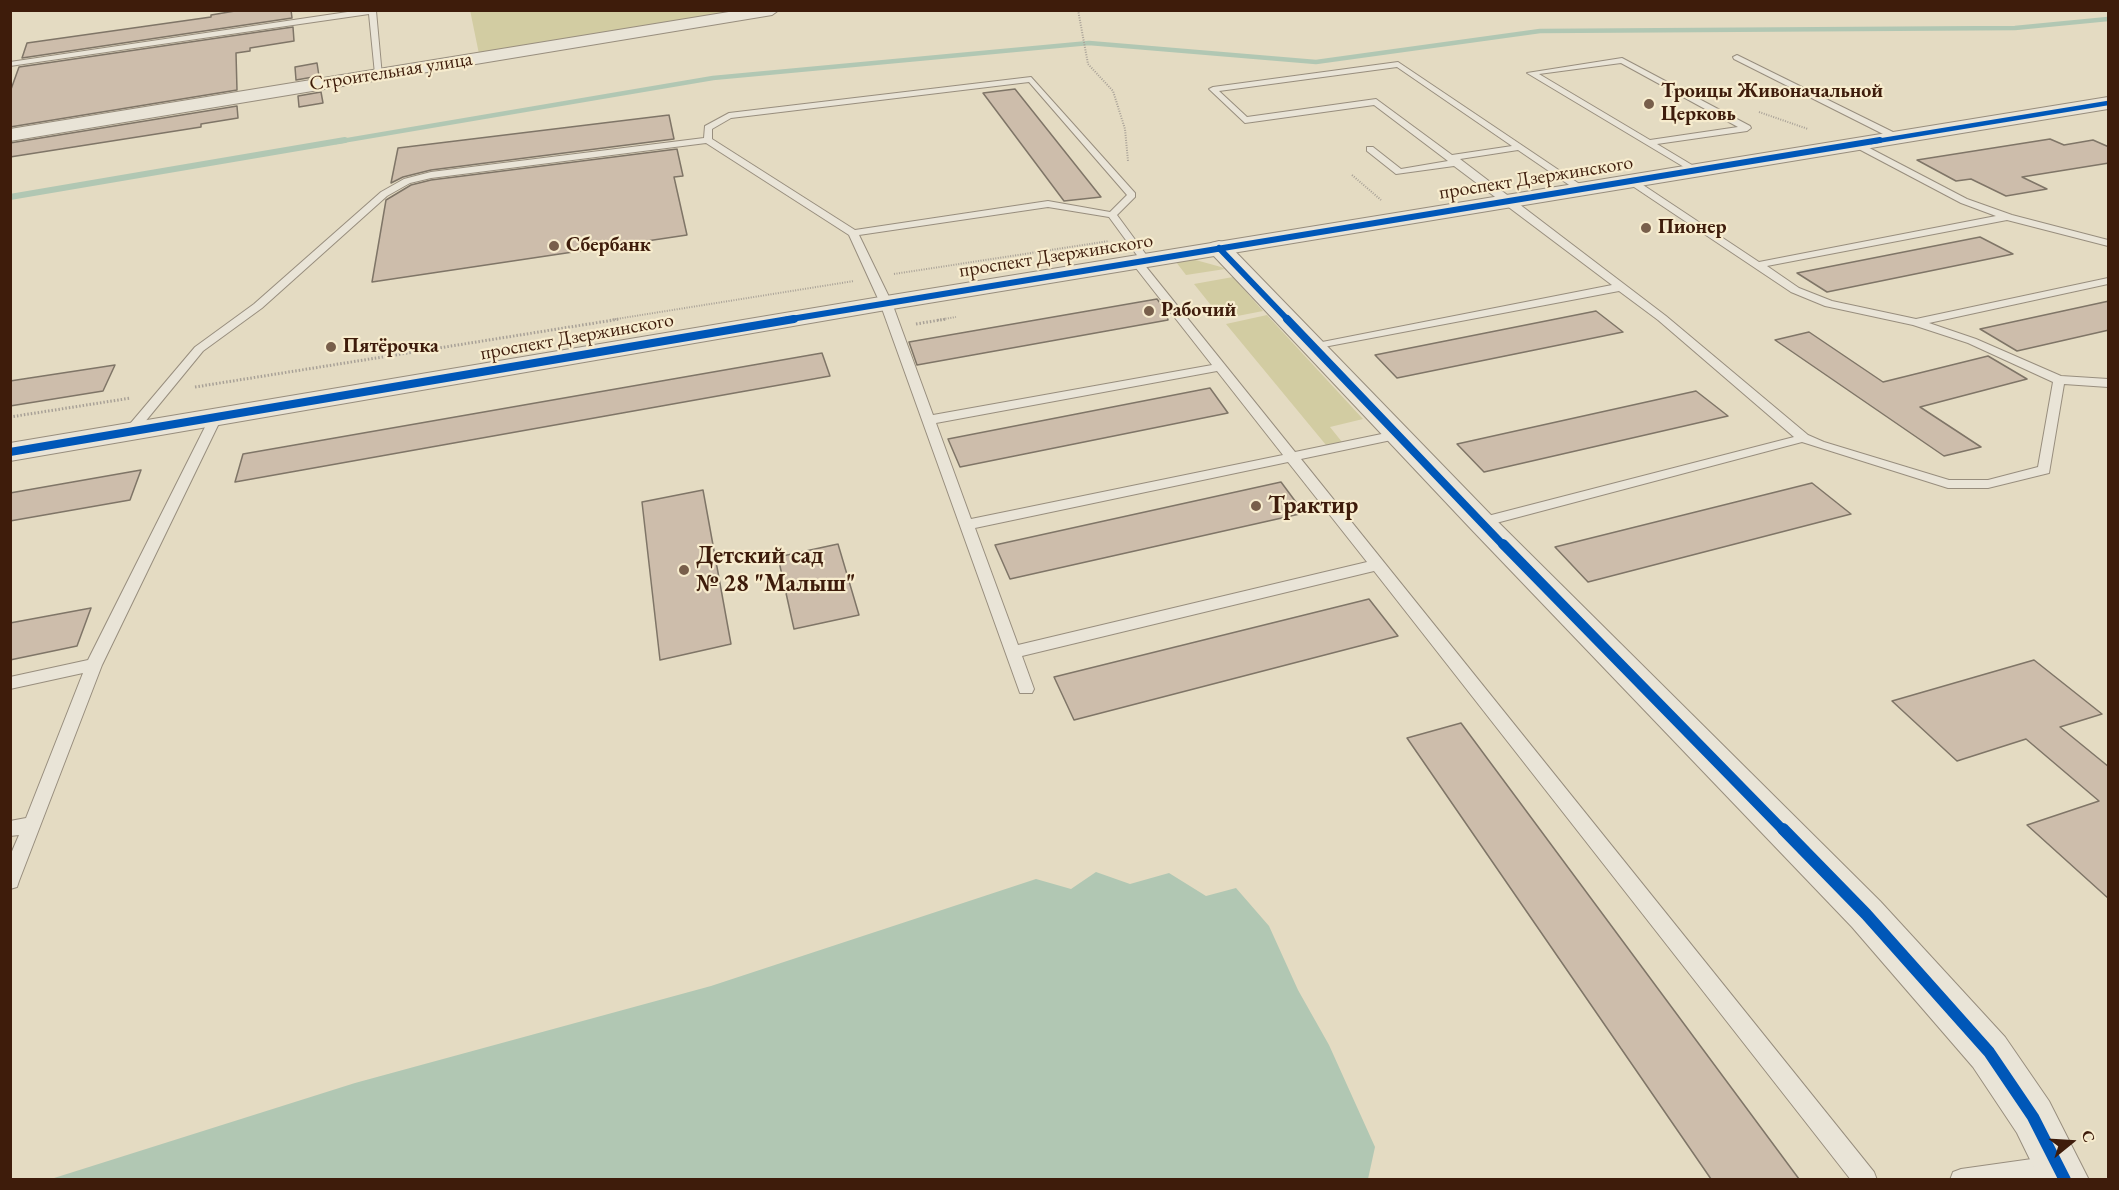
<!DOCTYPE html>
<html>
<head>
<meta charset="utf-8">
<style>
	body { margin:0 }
	#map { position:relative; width:2119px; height:1190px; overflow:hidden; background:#e4dbc2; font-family:"EB Garamond",serif }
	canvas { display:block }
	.frame { position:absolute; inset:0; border:12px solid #3e1c0b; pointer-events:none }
	.north { position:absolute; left:2041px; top:1112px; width:60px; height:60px; -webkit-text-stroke:4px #f7ecce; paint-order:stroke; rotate:72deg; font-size:16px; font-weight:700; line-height:24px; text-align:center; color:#3e1c0b }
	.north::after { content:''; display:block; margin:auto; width:21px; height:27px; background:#3e1c0b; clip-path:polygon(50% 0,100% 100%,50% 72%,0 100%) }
</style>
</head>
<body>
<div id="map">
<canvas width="2119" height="1190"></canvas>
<div class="frame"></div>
<div class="north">С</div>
</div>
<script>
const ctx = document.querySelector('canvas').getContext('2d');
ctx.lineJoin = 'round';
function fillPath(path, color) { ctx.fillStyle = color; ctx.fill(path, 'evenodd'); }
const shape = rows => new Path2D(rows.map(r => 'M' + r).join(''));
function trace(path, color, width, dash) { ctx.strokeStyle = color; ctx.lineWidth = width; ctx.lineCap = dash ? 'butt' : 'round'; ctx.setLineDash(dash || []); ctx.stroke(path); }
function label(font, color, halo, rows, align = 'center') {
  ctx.font = font + ' "EB Garamond",serif'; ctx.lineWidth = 4.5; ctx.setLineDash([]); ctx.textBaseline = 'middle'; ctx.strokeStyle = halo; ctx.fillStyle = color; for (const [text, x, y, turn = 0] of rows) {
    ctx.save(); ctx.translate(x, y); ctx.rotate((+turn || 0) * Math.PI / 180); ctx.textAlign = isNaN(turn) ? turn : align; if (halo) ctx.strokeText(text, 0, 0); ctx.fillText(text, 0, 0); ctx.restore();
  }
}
fillPath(shape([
	[470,10,743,11,479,54],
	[1192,259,1221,267,1225,269,1186,275,1176,262],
	[1233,277,1263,311,1222,319,1194,284],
	[1267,315,1363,419,1330,427,1342,442,1326,445,1226,324]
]), '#d2cca2');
fillPath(shape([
	[1096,872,1130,884,1169,873,1206,896,1236,888,1269,926,1298,990,1329,1045,1375,1147,1368,1179,51,1179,355,1083,711,986,1036,879,1071,889]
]), '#b1c7b3');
trace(shape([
	[336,142,713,78,1089,43,1316,62,1540,31,2015,28,2108,19]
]), '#b1c7b3', 4.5);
trace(shape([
	[10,197,345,140]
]), '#b1c7b3', 6);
const building = shape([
	[241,10,291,10,292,18,22,58,27,43,211,17,211,15,241,10],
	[293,27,294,41,250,48,250,51,236,53,237,90,10,127,10,92,19,67,293,27],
	[317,63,319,76,296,80,295,67,317,63],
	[1015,89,1101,197,1064,201,983,93,1015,89],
	[321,92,323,103,299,107,298,96,321,92],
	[237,106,238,118,201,124,201,127,10,157,10,143,237,106],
	[669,115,674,139,431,170,403,177,391,183,398,148,669,115],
	[2050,139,2064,145,2093,140,2109,147,2109,163,2022,177,2047,189,2006,196,1971,179,1956,181,1917,160,2050,139],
	[677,149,683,176,674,177,687,235,372,282,386,200,411,185,431,180,677,149],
	[1980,237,2013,254,1827,292,1797,273,1980,237],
	[1157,299,1166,311,1168,320,917,365,909,342,1157,299],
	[2109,301,2109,330,2017,351,1980,329,2109,301],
	[1596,311,1623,332,1397,378,1375,355,1596,311],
	[1809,332,1883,382,1988,356,2027,379,1920,407,1981,447,1944,456,1775,340,1809,332],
	[822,353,830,376,235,482,243,454,822,353],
	[115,365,103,391,10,406,10,381,115,365],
	[1210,388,1228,413,960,467,948,439,1210,388],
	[1696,391,1728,416,1484,472,1457,444,1696,391],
	[141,470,130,500,10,521,10,493,141,470],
	[1281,482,1304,513,1010,579,995,545,1281,482],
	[1812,483,1851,514,1588,582,1555,547,1812,483],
	[703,490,731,644,660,660,642,502,703,490],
	[838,544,859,615,794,629,778,557,838,544],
	[1369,599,1398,636,1074,720,1054,677,1369,599],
	[91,608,77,646,10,660,10,623,91,608],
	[2034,660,2102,714,2060,727,2109,767,2109,899,2027,825,2099,801,2026,739,1957,761,1892,701,2034,660],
	[1461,723,1799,1179,1711,1179,1407,738,1461,723]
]);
fillPath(building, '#cdbdab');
trace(building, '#7f7567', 1.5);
const service = shape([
	[361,10,376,11,382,76,375,74,369,14,10,66,10,62,361,10],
	[1737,55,1899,135,1900,137,1893,139,1734,59,1733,57,1737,55],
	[1622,58,1750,126,1751,128,1747,131,1657,144,1697,168,1699,170,1694,173,1527,73,1622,58],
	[1621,63,1738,127,1650,140,1539,74,1621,63],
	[1398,62,1584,187,1584,191,1578,191,1518,150,1460,159,1666,316,1808,435,1824,442,1949,480,1988,480,2038,467,2053,382,1968,343,1913,325,1825,306,1791,292,1628,183,1628,179,1634,179,1759,262,1996,216,1961,203,1853,146,1853,142,1856,141,1967,199,2012,215,2108,240,2108,246,2007,220,1767,266,1799,288,1832,301,1916,319,2108,278,2108,284,1929,323,1976,339,2061,376,2108,379,2108,387,2064,384,2049,473,1988,488,1948,488,1802,442,1481,527,1476,525,1474,522,1476,519,1794,437,1658,320,1619,291,1308,350,1306,348,1312,344,1612,285,1454,166,1396,174,1367,151,1367,147,1373,147,1401,169,1448,161,1374,105,1245,123,1209,89,1213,87,1398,62],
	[1397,67,1512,146,1452,155,1376,99,1247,117,1219,91,1397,67],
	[1031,77,1135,193,1135,197,1117,215,1150,260,1143,263,1295,452,1396,431,1401,432,1402,435,1401,438,1301,459,1874,1172,1877,1180,1851,1180,1374,571,1022,656,1034,689,1032,693,1020,693,880,303,849,235,706,143,431,178,410,183,387,196,262,308,203,351,135,434,125,434,124,431,195,347,254,304,381,192,404,179,431,172,704,138,705,126,729,113,1031,77],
	[1029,82,1127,195,1110,212,1048,201,855,230,712,139,712,129,731,118,1029,82],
	[1048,207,1109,217,1139,258,1132,259,1132,263,1212,365,933,415,892,303,859,235,1048,207],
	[1217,371,1283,455,971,519,936,423,1217,371],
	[1288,462,1367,562,1018,645,975,528,1288,462],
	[216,413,222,417,102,665,19,881,17,887,10,889,10,856,19,835,10,836,10,821,26,818,83,673,10,689,10,677,88,660,210,417,216,413],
	[2053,1156,2061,1159,2064,1167,2061,1175,2053,1178,1950,1180,1953,1172,1961,1169,2053,1156]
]);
const minor = shape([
	[741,10,779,10,772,15,10,141,10,129,741,10],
	[1219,241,1227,243,1491,515,1880,901,2005,1037,2049,1101,2089,1180,2040,1180,2017,1133,1973,1067,1852,927,1471,529,1211,253,1208,248,1211,243,1219,241]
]);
const tertiary = shape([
	[2108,97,2108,109,886,310,10,461,10,443,886,296,2108,97]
]);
trace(service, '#988e7e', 2);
trace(minor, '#988e7e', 2);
trace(tertiary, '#988e7e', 2);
trace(shape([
	[1078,10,1088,64,1113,91,1125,129,1128,161],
	[1759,112,1808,129],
	[1352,175,1381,200],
	[894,274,1109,241],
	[610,320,854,281],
	[938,320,956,317]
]), '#a8a197', 2, [1, 1.5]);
trace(shape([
	[916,324,946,319],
	[195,387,620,319],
	[10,417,131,398]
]), '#a8a197', 3, [1.5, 2]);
fillPath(service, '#e9e4d7');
fillPath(minor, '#e9e4d7');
fillPath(tertiary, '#e9e4d7');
trace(shape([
	[1871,142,2108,103]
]), '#0057b8', 4.5);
trace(shape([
	[1219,248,1288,320],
	[785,320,1880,140]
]), '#0057b8', 6);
trace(shape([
	[1287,319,1504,546],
	[10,452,794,319]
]), '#0057b8', 8);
trace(shape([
	[1503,544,1784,831]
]), '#0057b8', 10);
trace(shape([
	[1783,829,1866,914,1989,1052,2033,1117,2065,1180]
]), '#0057b8', 12);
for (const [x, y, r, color] of [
	[1649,104,6,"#785f4b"],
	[1646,228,6,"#785f4b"],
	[554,246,6,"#785f4b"],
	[1149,311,6,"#785f4b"],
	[331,347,6,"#785f4b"],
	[1256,506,6,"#785f4b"],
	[684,570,6,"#785f4b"]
]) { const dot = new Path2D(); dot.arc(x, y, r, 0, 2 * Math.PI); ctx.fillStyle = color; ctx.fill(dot); trace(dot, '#f7ecce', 2); }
label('20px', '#3e1c0b', '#f7ecce', [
	["Строительная улица",391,72,-9],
	["проспект Дзержинского",1536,178,-9],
	["проспект Дзержинского",1056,256,-9],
	["проспект Дзержинского",577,337,-10]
]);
label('bold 20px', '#3e1c0b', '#f7ecce', [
	["Троицы Живоначальной",1661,92],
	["Церковь",1661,115],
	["Пионер",1658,228],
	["Сбербанк",566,246],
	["Рабочий",1161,311],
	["Пятёрочка",343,347]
], 'left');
label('bold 24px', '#3e1c0b', '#f7ecce', [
	["Трактир",1268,506],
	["Детский сад",696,556],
	["№ 28 \"Малыш\"",696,584]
], 'left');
</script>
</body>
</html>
